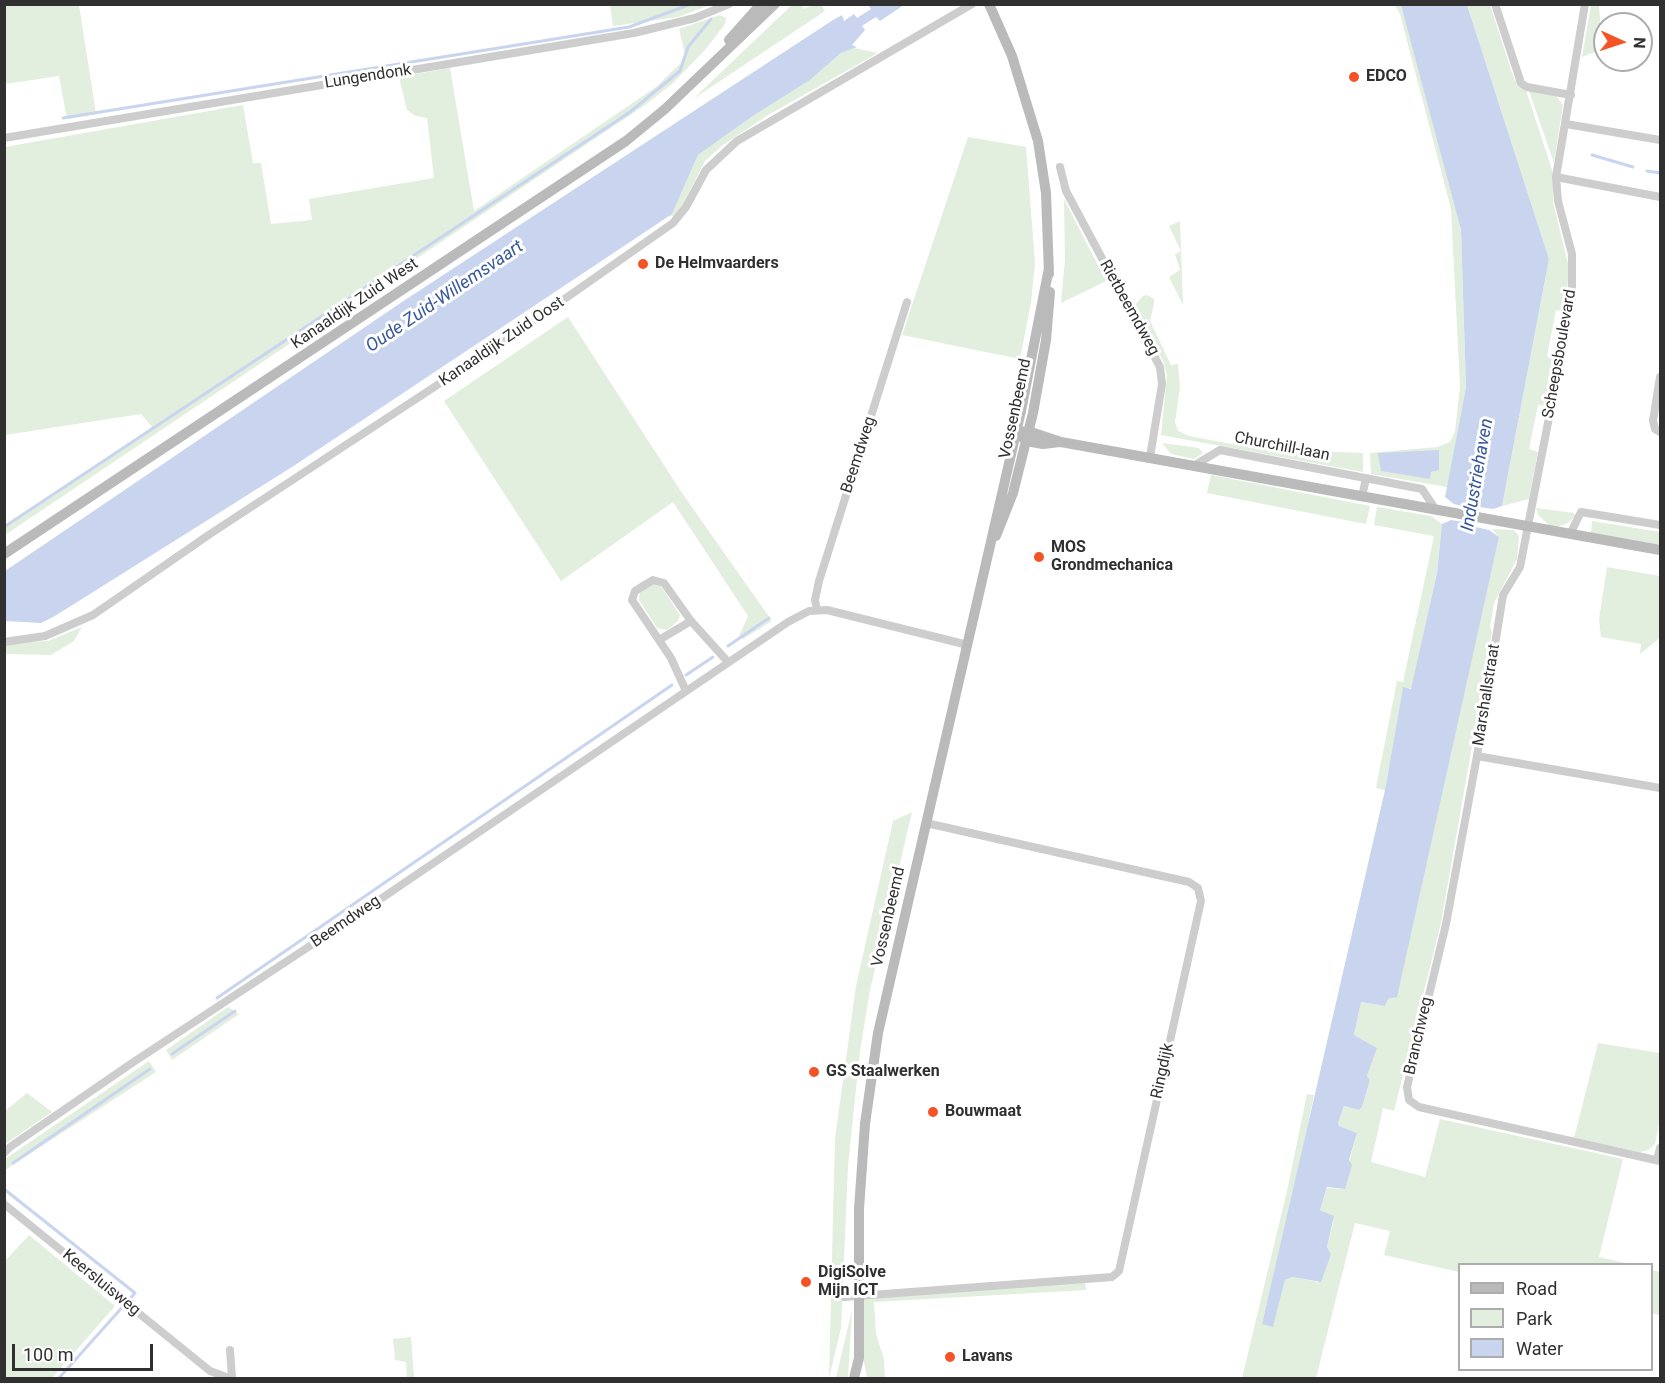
<!DOCTYPE html>
<html>
<head>
<meta charset="utf-8">
<style>
	body { margin:0 }
	#map { position:relative; width:1665px; height:1383px; overflow:hidden; background:#fff; font-family:Roboto,sans-serif }
	canvas { display:block }
	.frame { position:absolute; inset:0; border:6px solid #303030; pointer-events:none }
	.legend { position:absolute; left:1458px; top:1263px; width:195px; height:108px; box-sizing:border-box; background:#fff; border:2px solid #acacac; margin:0; padding:8px 10px; list-style:none; font-size:18px; color:#303030 }
	.legend li { display:flex; align-items:center; gap:12px; height:30px }
	.legend b { width:30px; border:2px solid #acacac }
	.north { position:absolute; left:1593px; top:12px; width:60px; height:60px; box-sizing:border-box; background:#fff; border:2px solid #acacac; border-radius:50%; rotate:93deg; font-size:16px; font-weight:700; line-height:24px; text-align:center; color:#303030 }
	.north::after { content:''; display:block; margin:auto; width:21px; height:27px; background:#f45326; clip-path:polygon(50% 0,100% 100%,50% 72%,0 100%) }
	.scale { position:absolute; left:12px; top:1344px; width:141px; height:27px; box-sizing:border-box; border:3px solid #303030; border-top:0; padding-left:8px; font-size:18px; line-height:21px; white-space:nowrap; color:#303030; -webkit-text-stroke:4px #fff; paint-order:stroke }
</style>
</head>
<body>
<div id="map">
<canvas width="1665" height="1383"></canvas>
<div class="frame"></div>
<ul class="legend">
<li><b style="height:8px;background:#bababa"></b>Road</li>
<li><b style="height:16px;background:#e2eede"></b>Park</li>
<li><b style="height:16px;background:#c9d5ef"></b>Water</li>
</ul>
<div class="north">N</div>
<div class="scale">100 m</div>
</div>
<script>
const context = document.querySelector('canvas').getContext('2d');
context.lineJoin = 'round';
function paint(path, color) { context.fillStyle = color; context.fill(path, 'evenodd'); }
const poly = rows => new Path2D(rows.map(r => 'M' + r).join(''));
function stroke(path, color, width, dash) { context.strokeStyle = color; context.lineWidth = width; context.lineCap = dash ? 'butt' : 'round'; context.setLineDash(dash || []); context.stroke(path); }
function label(font, color, halo, rows, align = 'center') {
  context.font = font + ' Roboto,sans-serif'; context.lineWidth = 6; context.setLineDash([]); context.textBaseline = 'middle'; context.strokeStyle = halo; context.fillStyle = color; for (const [text, x, y, turn = 0] of rows) {
    context.save(); context.translate(x, y); context.rotate((+turn || 0) * Math.PI / 180); context.textAlign = isNaN(turn) ? turn : align; if (halo) context.strokeText(text, 0, 0); context.fillText(text, 0, 0); context.restore();
  }
}
paint(poly([
	[5,4,79,5,96,114,67,119,59,76,5,84],
	[793,4,802,5,804,9,812,5,821,5,825,11,693,99],
	[610,5,610,4,710,5,678,17,613,26],
	[1395,5,1401,5,1405,17,1461,230,1466,387,1447,487,1371,474,1370,453,1437,447,1450,442,1455,431,1460,387,1451,209,1400,14],
	[1467,5,1490,5,1514,79,1526,90,1553,173,1553,202,1569,268,1565,312,1556,310,1547,356,1556,358,1547,406,1538,405,1529,449,1538,452,1529,499,1502,506,1549,259],
	[1591,5,1599,5,1602,49,1582,57],
	[720,15,726,18,725,24,705,50,672,84,645,105,5,535,5,526,152,427,141,414,5,435,5,147,243,105,253,163,261,163,271,224,312,220,309,199,434,178,427,118,416,116,407,110,399,77,450,68,474,211,656,87,686,58,679,29],
	[854,48,878,53,768,115,723,145,705,161,677,216,668,216,527,310,508,282,672,214,698,155,753,116,810,80,841,53],
	[1529,91,1556,96,1563,105,1554,163],
	[968,137,1026,147,1035,263,1031,303,1020,359,902,335],
	[1064,199,1106,281,1061,303,1065,260],
	[1180,221,1183,305,1169,277,1180,270,1175,254,1181,251,1169,226],
	[1147,295,1154,299,1154,304,1150,321,1171,365,1178,364,1180,387,1175,422,1178,431,1189,436,1258,449,1363,453,1363,472,1161,435,1167,376,1164,363,1135,305,1143,296],
	[568,317,682,493,772,621,743,639,739,636,748,616,673,502,561,581,444,401],
	[1162,443,1199,448,1203,453,1194,459,1171,454],
	[1211,475,1370,506,1366,524,1207,493],
	[1377,507,1431,516,1442,524,1437,572,1412,688,1403,688,1385,790,1376,788,1397,681,1403,682,1434,536,1374,525],
	[1536,508,1574,513,1575,516,1568,523,1557,527,1549,525,1538,515],
	[1592,521,1660,532,1660,545,1591,533],
	[1492,529,1514,530,1519,536,1517,559,1494,603,1490,627,1492,632,1441,923,1394,1111,1383,1108,1371,1162,1425,1177,1440,1119,1623,1159,1599,1257,1630,1264,1460,1264,1459,1272,1384,1255,1390,1231,1355,1223,1316,1378,1242,1378,1287,1191,1307,1094,1314,1095,1294,1192,1262,1324,1273,1326,1285,1280,1292,1277,1318,1282,1331,1254,1327,1247,1333,1223,1332,1215,1320,1210,1327,1188,1342,1189,1357,1133,1339,1126,1338,1123,1344,1106,1359,1110,1362,1107,1370,1080,1367,1076,1377,1048,1354,1035,1361,1002,1385,1006,1388,999,1394,998,1499,537],
	[1607,567,1660,576,1660,638,1640,654,1641,644,1601,637,1599,619],
	[652,583,660,585,680,615,678,621,667,630,657,628,639,600,640,591],
	[82,627,74,641,51,655,5,654,4,643,48,641],
	[912,812,870,990,860,1051,848,1166,841,1328,829,1378,835,1139,856,986,893,821],
	[228,1007,239,1014,172,1060,166,1050],
	[1598,1043,1660,1053,1660,1120,1655,1144,1648,1150,1640,1152,1574,1138],
	[149,1061,156,1072,5,1170,5,1159],
	[27,1093,52,1112,5,1144,5,1111],
	[29,1235,115,1306,52,1378,5,1378,5,1261],
	[1652,1270,1660,1272,1659,1315,1652,1313],
	[1085,1282,1086,1290,874,1302,876,1334,884,1359,885,1378,867,1378,863,1357,864,1299],
	[852,1310,848,1378,836,1378],
	[411,1337,414,1378,407,1378,406,1362,395,1360,393,1339]
]), '#e2eede');
paint(poly([
	[868,5,904,5,880,21,876,17,862,26,865,30,852,45,857,47,841,53,810,80,753,116,698,155,672,214,292,467,55,616,41,623,5,621,5,571,405,300,833,20,842,15,844,21,854,14,857,18,871,9],
	[1401,5,1467,5,1549,259,1502,506,1493,509,1479,507,1476,527,1489,530,1499,537,1397,997,1388,999,1385,1006,1361,1002,1354,1035,1377,1048,1367,1076,1370,1080,1362,1107,1359,1110,1344,1106,1338,1123,1339,1126,1357,1133,1349,1160,1352,1165,1345,1189,1327,1187,1320,1210,1334,1216,1327,1247,1331,1254,1321,1282,1292,1277,1285,1280,1273,1327,1262,1324,1385,790,1403,687,1411,689,1437,573,1442,524,1451,520,1464,522,1467,507,1454,504,1445,497,1466,387,1461,230],
	[1439,450,1439,470,1431,472,1430,479,1381,471,1378,453]
]), '#c9d5ef');
stroke(poly([
	[63,118,629,27,691,4],
	[1592,155,1633,167],
	[1647,171,1660,173],
	[4,527,630,112,680,71,688,47,711,19],
	[728,646,769,618],
	[686,675,713,657],
	[217,998,672,685],
	[172,1054,235,1011],
	[13,1163,150,1069],
	[4,1189,135,1293,59,1378]
]), '#c9d5ef', 3);
stroke(poly([
	[1495,4,1521,83,1527,87,1571,95],
	[1585,4,1556,177,1558,201,1572,254,1572,299,1520,567,1503,595,1477,756,1660,788],
	[1566,124,1660,140],
	[4,138,634,33,695,18,729,4],
	[1060,167,1066,191,1160,367,1162,384,1150,457],
	[1556,177,1660,197],
	[1660,377,1653,421,1655,429,1660,432],
	[1195,465,1220,450,1422,489,1436,510],
	[1362,496,1366,479],
	[1570,534,1581,512,1660,525],
	[817,610,815,600,819,581,907,302],
	[659,640,691,621],
	[4,642,45,636,93,615,210,534,506,340,673,223,686,207,706,170,737,141,972,4],
	[686,691,671,658,632,600,635,591,653,580,664,583,691,621,728,662],
	[1477,756,1446,924,1407,1087,1409,1100,1419,1107,1660,1161],
	[4,1153,10,1147,132,1063,360,913,788,622,809,611,827,610,968,645],
	[1657,1160,1660,1148],
	[4,1204,210,1371,229,1378],
	[844,1297,1112,1277,1119,1271,1201,901,1198,888,1189,882,926,823],
	[230,1350,232,1378]
]), '#cdcdcd', 8);
stroke(poly([
	[989,4,1012,56,1038,141,1046,193,1049,274],
	[729,40,761,4],
	[1016,432,1028,431,1061,442,1660,550],
	[1021,436,1026,441,1043,444,1060,442],
	[996,536,1013,493,1033,413,1046,340,1050,292],
	[4,554,626,141,665,109,775,4],
	[854,1378,859,1358,859,1209,865,1124,878,1033,1021,411,1049,268]
]), '#bababa', 10);
for (const [x, y, r, color] of [
	[1354,77,6,"#f45326"],
	[643,264,6,"#f45326"],
	[1039,557,6,"#f45326"],
	[814,1072,6,"#f45326"],
	[933,1112,6,"#f45326"],
	[806,1282,6,"#f45326"],
	[950,1357,6,"#f45326"]
]) { const dot = new Path2D(); dot.arc(x, y, r, 0, 2 * Math.PI); context.fillStyle = color; context.fill(dot); stroke(dot, '#fff', 2); }
label('16px', '#303030', '#fff', [
	["Lungendonk",368,77,-9],
	["Kanaaldijk Zuid West",355,304,-34],
	["Rietbeemdweg",1129,308,61],
	["Kanaaldijk Zuid Oost",502,342,-34],
	["Scheepsboulevard",1560,354,-80],
	["Vossenbeemd",1016,409,-78],
	["Churchill-laan",1282,447,11],
	["Beemdweg",859,455,-72],
	["Marshallstraat",1487,695,-81],
	["Vossenbeemd",889,917,-77],
	["Beemdweg",346,922,-34],
	["Branchweg",1419,1036,-77],
	["Ringdijk",1163,1071,-78],
	["Keersluisweg",101,1283,39]
]);
label('bold 16px', '#303030', '#fff', [
	["EDCO",1366,77],
	["De Helmvaarders",655,264],
	["MOS",1051,548],
	["Grondmechanica",1051,566],
	["GS Staalwerken",826,1072],
	["Bouwmaat",945,1112],
	["DigiSolve",818,1273],
	["Mijn ICT",818,1291],
	["Lavans",962,1357]
], 'left');
label('italic 18px', '#36579a', '#fff', [
	["Oude Zuid-Willemsvaart",445,297,-34],
	["Industriehaven",1478,475,-80]
]);
</script>
</body>
</html>
